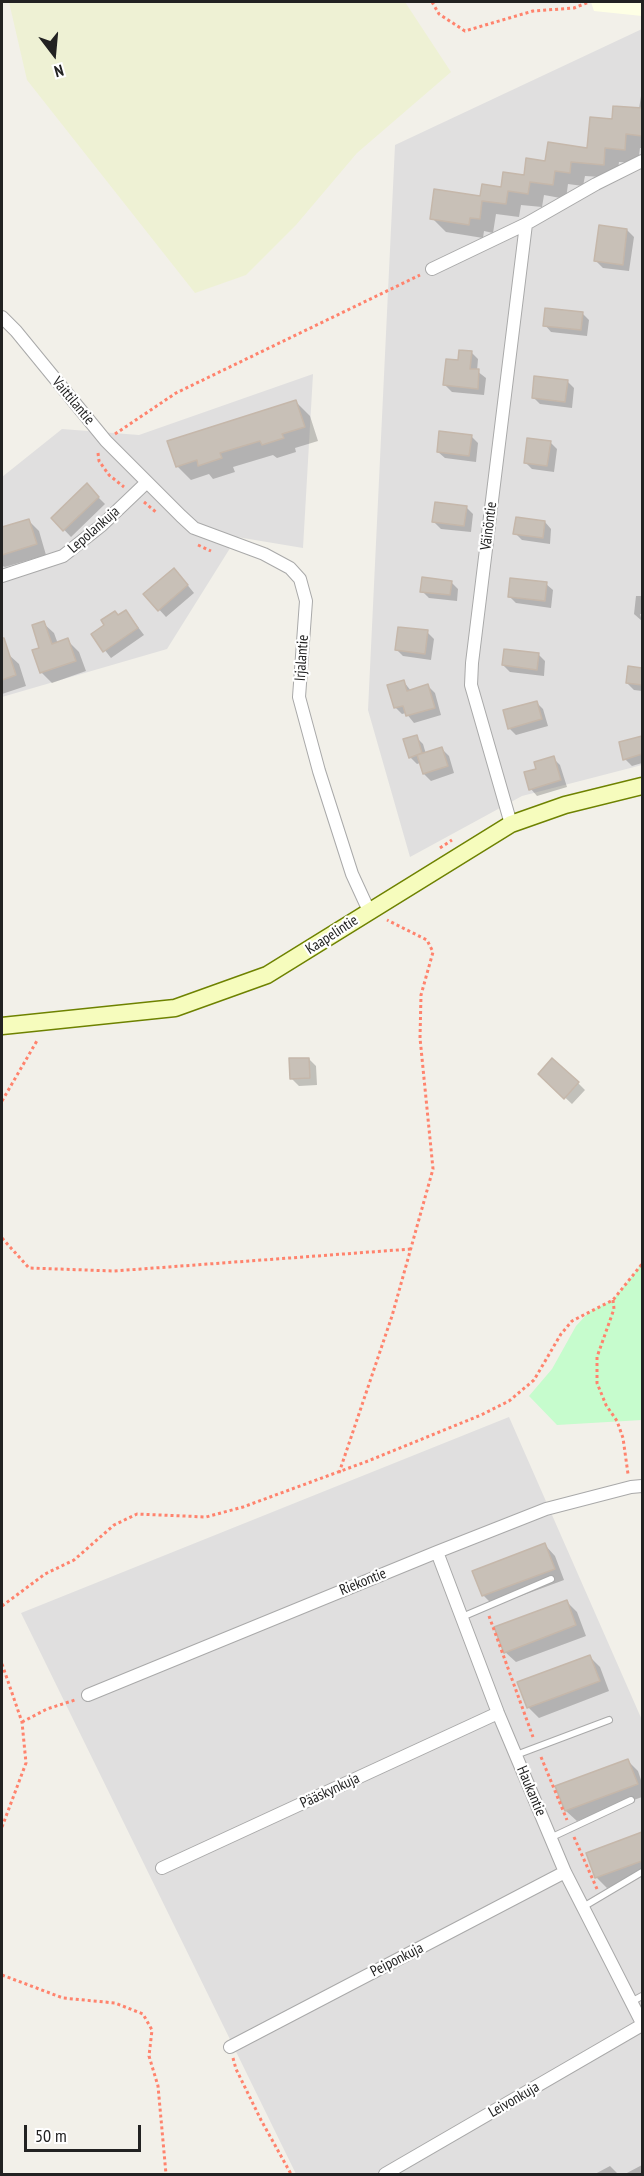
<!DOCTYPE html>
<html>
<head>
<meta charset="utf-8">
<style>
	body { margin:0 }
	#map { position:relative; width:644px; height:2176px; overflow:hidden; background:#f2f0e9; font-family:"PT Sans Narrow",sans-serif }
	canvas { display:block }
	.frame { position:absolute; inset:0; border:3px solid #222; pointer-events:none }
	.north { position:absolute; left:24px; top:24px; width:60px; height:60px; -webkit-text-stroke:4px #fff; paint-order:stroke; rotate:164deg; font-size:16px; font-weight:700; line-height:24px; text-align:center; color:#222 }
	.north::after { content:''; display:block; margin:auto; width:21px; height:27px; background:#222; clip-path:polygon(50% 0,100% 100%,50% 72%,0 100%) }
	.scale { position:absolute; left:24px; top:2125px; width:117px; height:27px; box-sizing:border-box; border:3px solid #222; border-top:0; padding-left:8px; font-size:18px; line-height:21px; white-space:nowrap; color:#222; -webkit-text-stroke:4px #fff; paint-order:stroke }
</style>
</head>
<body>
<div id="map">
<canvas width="644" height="2176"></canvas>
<div class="frame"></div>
<div class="north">N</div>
<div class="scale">50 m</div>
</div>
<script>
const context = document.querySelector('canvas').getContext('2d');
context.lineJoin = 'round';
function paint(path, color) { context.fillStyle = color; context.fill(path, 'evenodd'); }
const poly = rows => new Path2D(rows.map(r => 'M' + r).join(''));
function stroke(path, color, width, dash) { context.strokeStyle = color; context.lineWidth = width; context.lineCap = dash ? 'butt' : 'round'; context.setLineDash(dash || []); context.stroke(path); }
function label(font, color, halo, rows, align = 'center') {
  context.font = font + ' "PT Sans Narrow",sans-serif'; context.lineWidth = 4.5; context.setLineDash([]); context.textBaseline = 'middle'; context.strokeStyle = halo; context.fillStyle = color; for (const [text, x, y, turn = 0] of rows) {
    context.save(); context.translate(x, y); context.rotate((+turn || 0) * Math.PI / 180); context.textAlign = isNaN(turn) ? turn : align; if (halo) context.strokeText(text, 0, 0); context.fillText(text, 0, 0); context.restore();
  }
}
paint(poly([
	[642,29,642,765,522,796,410,857,368,710,395,145],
	[313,374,303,548,237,537,167,649,2,697,2,477,62,429,139,435],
	[509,1417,642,1720,642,2174,296,2174,21,1613]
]), '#e0dfdf');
paint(poly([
	[591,2,642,2,642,16,594,11]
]), '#feffe5');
paint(poly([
	[9,2,405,2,451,72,357,153,296,225,246,275,195,293,27,80]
]), '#eef1d4');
paint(poly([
	[642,1264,642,1420,557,1425,529,1396,552,1369,576,1326,589,1312,613,1300]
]), '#c6fccd');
paint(poly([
	[641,96,642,96,642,148,640,148,638,163,619,162,617,178,585,176,583,186,568,184,566,199,544,195,542,207,521,205,519,217,496,214,493,233,484,231,483,238,446,232,432,218,502,189,546,163,588,149,614,120,639,109],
	[627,230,634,237,629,271,603,268,596,261],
	[582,313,589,320,587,336,551,332,545,325],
	[471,352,478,359,477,371,486,378,484,395,452,392,445,385,459,362],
	[567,381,574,388,572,408,540,404,533,397],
	[296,402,310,416,318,441,295,448,296,452,277,458,273,455,233,467,235,472,213,479,209,474,191,480,177,466],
	[471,436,478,443,476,462,445,458,438,452],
	[550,442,557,449,554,472,532,469,525,462],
	[87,486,105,504,71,537,53,518],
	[466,507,473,514,471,532,441,529,434,522],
	[28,520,39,531,46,555,5,567,2,566,2,529],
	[545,522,551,529,550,544,522,540,515,533],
	[181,577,194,593,166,617,145,594],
	[451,582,458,589,457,601,429,598,422,591],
	[546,584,553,590,551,608,516,603,509,596],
	[636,596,642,596,642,614,640,614,642,621,634,614],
	[126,611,144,635,111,658,93,635],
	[43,623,54,633,58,644,68,641,79,652,86,671,52,683,41,672],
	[427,632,434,639,431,660,403,656,397,650],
	[8,654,19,664,26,686,2,694,2,656],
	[538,654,545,661,544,676,510,672,503,665],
	[629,668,642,669,642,691,634,690,627,683],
	[404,682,411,691,428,686,435,693,441,715,414,723,406,713,402,714,395,707],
	[536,702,543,709,548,726,516,735,509,728],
	[416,737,423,744,426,754,442,749,449,756,454,773,431,781,424,774,420,763,417,764,410,757],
	[642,737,642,763,632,766,625,759,620,743],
	[553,758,560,765,567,787,537,796,531,789,538,770],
	[309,1059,316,1066,317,1085,299,1086,292,1079],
	[540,1074,578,1083,585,1090,572,1104],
	[545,1545,555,1556,564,1580,494,1606,483,1595],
	[566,1601,577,1612,586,1636,516,1662,505,1652],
	[590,1657,600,1667,609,1691,539,1718,528,1707],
	[628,1761,638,1771,642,1783,642,1797,577,1821,566,1811,557,1787],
	[642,1833,642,1875,607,1888,597,1878,588,1854],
	[642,2165,642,2174,625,2174],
	[610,2166,618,2174,595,2174]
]), '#0003');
const building = poly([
	[613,106,642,108,642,136,626,134,625,150,605,148,604,165,571,162,570,173,555,171,553,185,530,182,528,194,508,191,506,204,482,201,480,219,470,218,469,225,430,219,434,189,480,196,482,184,501,187,503,172,524,175,526,158,545,161,548,142,587,148,590,117,612,119,613,106],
	[599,225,627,229,623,265,594,261,599,225],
	[545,308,583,312,581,330,543,326,545,308],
	[459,350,472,351,470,369,479,369,478,389,443,385,446,359,458,360,459,350],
	[534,376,568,380,565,402,532,398,534,376],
	[296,400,305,427,282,434,284,438,262,445,260,441,220,453,222,458,198,466,197,460,176,467,167,441,296,400],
	[439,431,472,435,469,456,437,452,439,431],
	[527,438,551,441,547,466,524,463,527,438],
	[87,483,99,497,63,531,51,518,87,483],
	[435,502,467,506,464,526,432,522,435,502],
	[516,517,545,521,543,538,513,534,516,517],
	[29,519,37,544,2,555,2,527,29,519],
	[174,568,188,585,158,611,143,594,174,568],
	[422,577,452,581,450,595,420,592,422,577],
	[510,578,547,582,545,601,508,597,510,578],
	[126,610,138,628,103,652,91,634,104,625,101,620,115,611,118,615,126,610],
	[44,621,52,644,68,638,76,661,40,673,32,650,39,648,32,625,44,621],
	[398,627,428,630,425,654,395,650,398,627],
	[2,638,4,638,16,675,2,680,2,638],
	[504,649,539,653,537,670,502,665,504,649],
	[628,666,642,668,642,685,626,683,628,666],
	[404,680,407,691,428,684,435,708,406,716,403,706,394,708,387,685,404,680],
	[537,701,542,719,508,729,503,710,537,701],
	[417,735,422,753,409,758,403,739,417,735],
	[642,736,642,754,623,760,619,742,642,736],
	[442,747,448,766,423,774,417,755,442,747],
	[554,756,561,780,529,790,524,772,536,769,534,762,554,756],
	[289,1058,309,1058,310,1078,290,1079,289,1058],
	[552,1058,579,1082,564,1099,538,1074,552,1058],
	[545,1543,555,1569,482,1596,472,1571,545,1543],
	[567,1600,576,1625,504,1653,494,1627,567,1600],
	[590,1655,600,1681,527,1708,517,1682,590,1655],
	[628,1759,638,1784,565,1811,555,1786,628,1759],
	[642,1832,642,1861,595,1878,586,1853,642,1832]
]);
paint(building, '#c8c0b7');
stroke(building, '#c5b7aa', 1.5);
const lane = poly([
	[462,1617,551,1579],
	[516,1755,609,1720],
	[550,1838,631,1800],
	[583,1907,642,1872],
	[631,2002,642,1996]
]);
const street = poly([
	[432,269,526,224,596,184,642,161],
	[2,317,16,331,106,441,181,516,194,528,264,554,290,568,300,579,306,601,299,697,319,771,352,874,369,911],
	[2,576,63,556,102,525,146,483],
	[511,824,471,685,472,663,526,224],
	[437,1552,498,1713,565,1872,642,2023],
	[88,1695,437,1552,546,1509,631,1487,642,1486],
	[162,1868,498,1713],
	[230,2047,565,1872],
	[385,2174,642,2025]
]);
const secondary = poly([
	[2,1026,175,1008,267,975,511,824,565,805,642,786]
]);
stroke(lane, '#a9a9a9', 8);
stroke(street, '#a9a9a9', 14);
stroke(secondary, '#6e8200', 19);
stroke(poly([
	[432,2,439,14,465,31,533,11,574,8,589,2],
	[115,434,176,393,420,275],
	[98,453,99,461,109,475,124,487],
	[144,502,157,513],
	[198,545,211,551],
	[440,848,452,840],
	[2,1101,38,1039],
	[2,1238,29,1268,114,1271,411,1249],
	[613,1300,614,1309,597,1357,597,1383,606,1405,617,1421,623,1438,628,1474],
	[339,1473,392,1316,433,1169,420,1038,421,995,433,952,427,940,387,920],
	[2,1606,45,1574,74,1560,114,1525,137,1514,206,1517,243,1507,368,1461,481,1415,509,1401,534,1380,561,1334,572,1321,613,1300,642,1264],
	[489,1616,533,1737],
	[2,1664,22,1722,26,1763,2,1827],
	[22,1722,47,1709,75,1700],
	[541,1757,567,1820],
	[574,1837,597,1889],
	[2,1975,63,1998,115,2003,143,2014,152,2030,149,2056,158,2086,166,2174],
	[233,2058,236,2069,261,2120,291,2174]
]), '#ff836d', 3, [3, 3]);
stroke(lane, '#fff', 6);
stroke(street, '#fff', 12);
stroke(secondary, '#f6fcbd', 16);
label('15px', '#222', '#fff', [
	["Vaittilantie",73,401,50],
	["Väinöntie",489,526,-83],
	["Lepolankuja",94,530,-41],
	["Irjalantie",302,658,-86],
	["Kaapelintie",332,935,-33],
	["Riekontie",363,1582,-22],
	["Pääskynkuja",330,1791,-25],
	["Haukantie",531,1791,67],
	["Peiponkuja",397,1960,-27],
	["Leivonkuja",514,2100,-30]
]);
</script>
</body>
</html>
